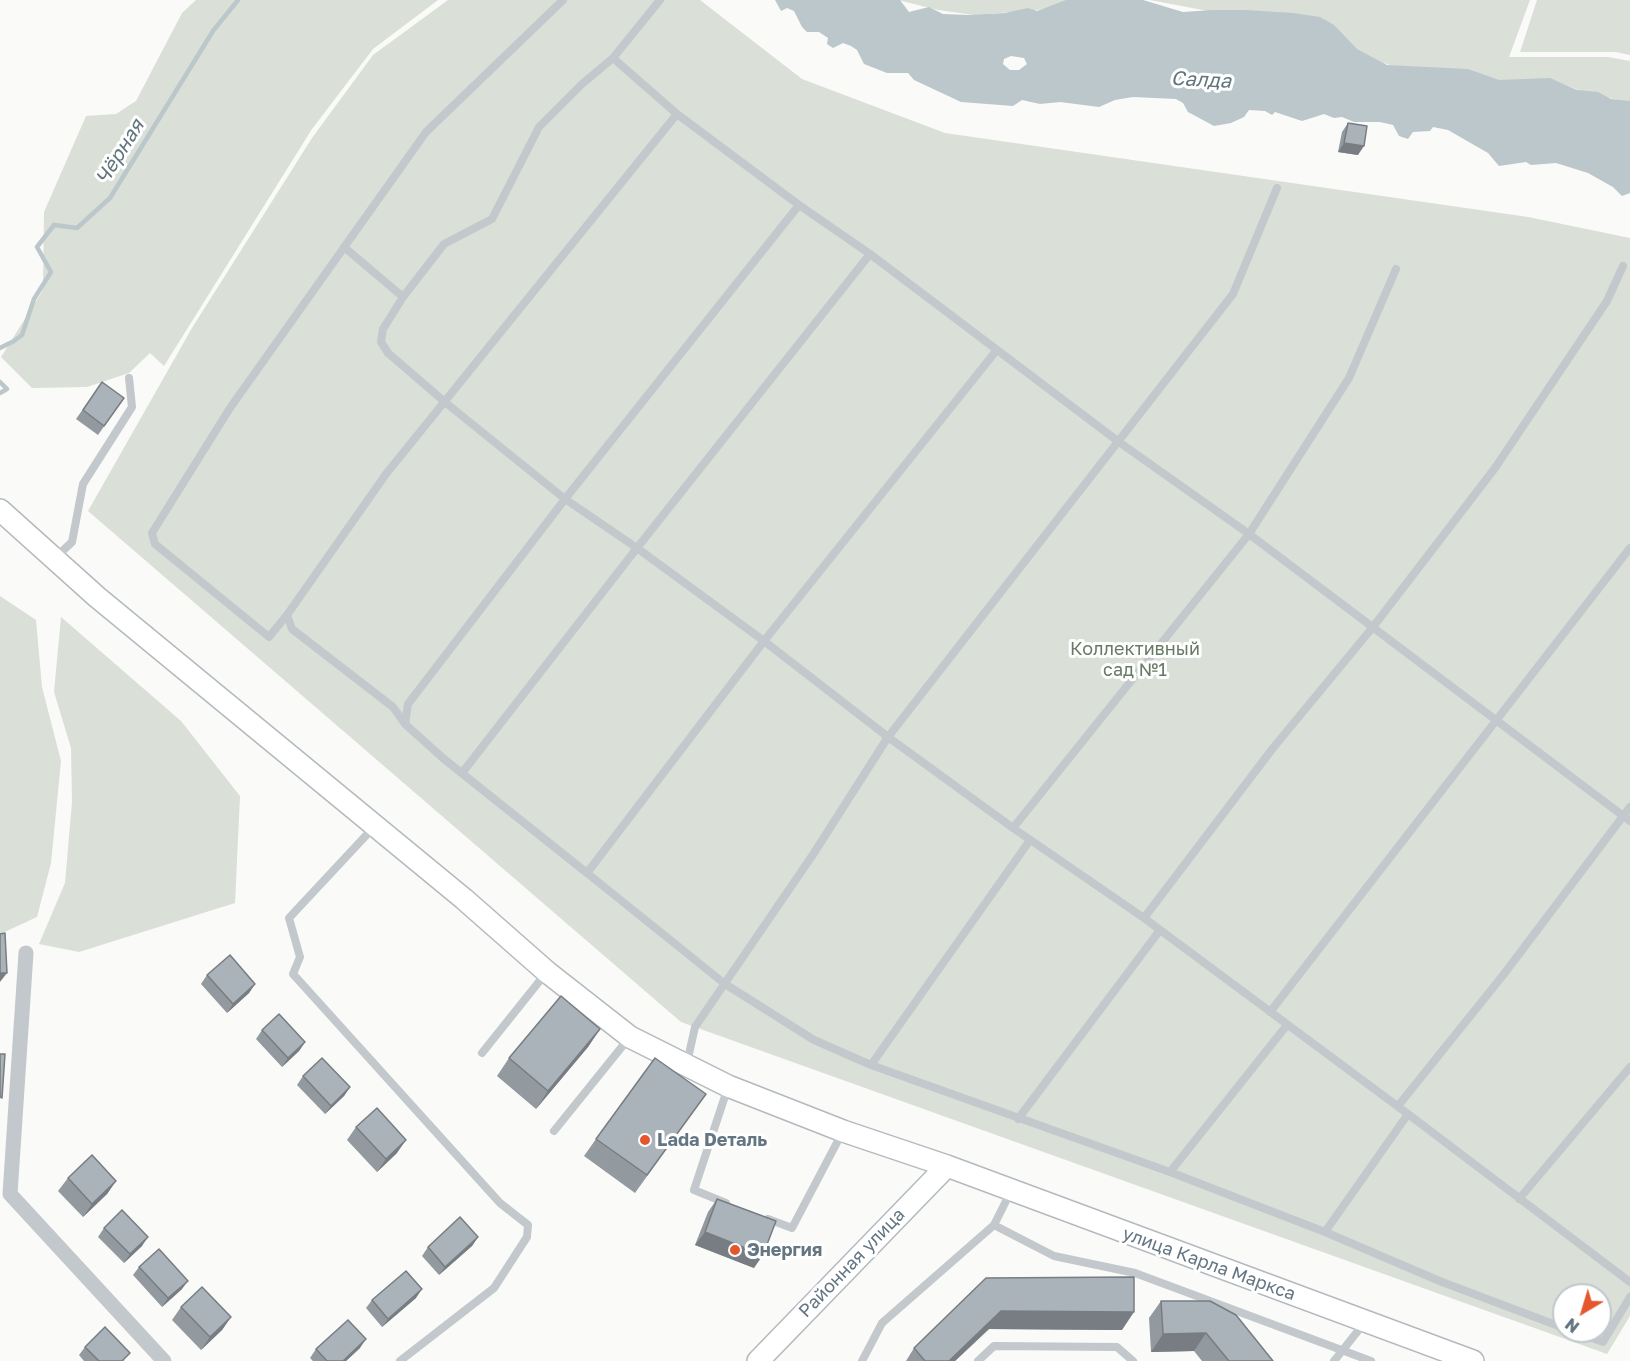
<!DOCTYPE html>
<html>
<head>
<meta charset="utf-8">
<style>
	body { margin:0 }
	#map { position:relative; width:1630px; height:1361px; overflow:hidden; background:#fafaf8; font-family:"Golos Text",sans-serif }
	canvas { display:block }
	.north { position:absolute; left:1552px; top:1283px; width:60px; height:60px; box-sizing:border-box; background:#fff; border:2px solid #c1c8cd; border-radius:50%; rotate:218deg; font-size:16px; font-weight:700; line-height:24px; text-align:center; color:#657683 }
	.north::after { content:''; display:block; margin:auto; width:21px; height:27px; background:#e4572e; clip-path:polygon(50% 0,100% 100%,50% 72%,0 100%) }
</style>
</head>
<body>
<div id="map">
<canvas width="1630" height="1361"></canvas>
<div class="north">N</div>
</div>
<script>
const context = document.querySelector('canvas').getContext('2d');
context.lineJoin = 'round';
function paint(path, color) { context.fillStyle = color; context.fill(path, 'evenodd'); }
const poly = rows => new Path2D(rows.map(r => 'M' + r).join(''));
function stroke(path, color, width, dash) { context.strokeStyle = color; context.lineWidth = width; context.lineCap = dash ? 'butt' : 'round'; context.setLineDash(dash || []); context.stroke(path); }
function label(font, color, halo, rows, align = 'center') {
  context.font = font + ' "Golos Text",sans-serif'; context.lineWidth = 6; context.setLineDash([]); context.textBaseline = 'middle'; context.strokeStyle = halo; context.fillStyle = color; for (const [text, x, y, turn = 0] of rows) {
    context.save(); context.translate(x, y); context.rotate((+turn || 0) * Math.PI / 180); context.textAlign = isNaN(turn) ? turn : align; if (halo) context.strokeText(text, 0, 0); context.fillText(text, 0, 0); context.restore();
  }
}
paint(poly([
	[196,0,438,0,373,49,312,129,164,366,150,353,129,373,87,387,32,388,1,357,43,290,44,212,86,116,116,114,136,101,182,13],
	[448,0,700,0,802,79,945,133,1528,217,1630,238,1630,1316,1607,1354,681,1022,88,511,192,328,312,138,373,55],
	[1564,1295,1600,1295,1600,1331,1564,1331],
	[898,0,1076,0,1038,10,974,15,938,10],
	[1150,0,1530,0,1509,57,1608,57,1630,61,1630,103,1581,91,1553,80,1498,81,1397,67,1208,11],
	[1537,0,1630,0,1630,55,1616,52,1520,52],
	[0,596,36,620,42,687,61,761,51,863,37,917,0,934],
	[61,617,181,721,240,796,235,903,79,952,39,944,65,883,72,802,71,748,54,692]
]), '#dadfd7');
paint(poly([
	[775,0,900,0,909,12,929,7,943,14,968,15,1005,13,1028,8,1037,11,1066,0,1143,0,1183,12,1212,10,1245,10,1293,13,1320,17,1334,25,1357,49,1387,65,1468,69,1499,80,1550,78,1577,90,1598,92,1611,99,1630,101,1630,193,1622,196,1613,187,1588,173,1556,163,1531,165,1526,162,1499,166,1488,153,1448,130,1433,127,1430,131,1413,132,1408,139,1399,136,1393,125,1380,122,1354,122,1342,117,1334,118,1324,114,1302,121,1275,112,1272,115,1265,111,1249,110,1244,117,1231,123,1214,126,1188,112,1183,103,1176,99,1133,97,1115,100,1099,107,1060,102,1040,104,1022,100,1013,106,961,102,914,80,908,73,887,73,864,64,857,50,851,46,843,43,833,48,827,44,828,38,819,32,807,32,802,27,794,11,787,8,781,11],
	[1011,56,1024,58,1027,64,1019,70,1010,70,1003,64,1004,59]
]), '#bbc7cb');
stroke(poly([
	[0,348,14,341,22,335,34,299,51,272,37,247,54,225,77,228,110,198,213,31,238,0],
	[0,382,7,389,0,393]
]), '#bbc7cb', 4.5);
const secondary = poly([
	[0,510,97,597,464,899,547,972,630,1037,728,1086,843,1131,947,1166,1473,1361],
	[758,1361,947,1166]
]);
stroke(secondary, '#b3babf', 24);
stroke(poly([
	[660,0,613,58,582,84,539,127,492,219,444,244,403,297,383,329,381,342,388,353,446,403,565,499,637,548,764,641,888,737,1013,828,1144,918,1408,1114,1630,1282],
	[613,58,677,114,799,205,870,254,1119,442,1249,534,1630,821],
	[344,247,403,297],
	[996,351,764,641,587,873,725,984,814,1040,871,1065,1170,1172,1325,1232,1442,1282,1564,1328],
	[55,558,72,542,83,484,132,407,129,378],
	[287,615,269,637,155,544,152,533,230,408,426,132,563,0],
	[405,724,393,707,292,629,287,615,386,474,677,114],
	[462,773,637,548,870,254],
	[373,828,289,918,300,957,293,974,500,1203,528,1225,527,1237,494,1288,400,1361],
	[1013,828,1249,534,1349,378,1396,269],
	[587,873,444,759,405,724,408,704,565,499,799,205],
	[1144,918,1273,748,1373,627,1495,468,1607,301,1623,266],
	[1270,1012,1630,548],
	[482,1053,546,973],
	[687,1063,695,1027,814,853,888,737,1233,294,1277,188],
	[871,1065,1030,840],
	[1398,1106,1504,974,1630,807],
	[1018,1119,1160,930],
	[554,1131,629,1038],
	[1170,1172,1287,1025],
	[1519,1199,1630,1067],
	[726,1203,694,1190,728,1087],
	[768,1219,792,1228,842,1133],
	[994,1225,1054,1256,1135,1273,1371,1361],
	[1325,1232,1408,1114],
	[1573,1331,1603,1342,1630,1297],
	[862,1361,882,1323,994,1225,1011,1191],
	[978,1361,994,1346,1117,1347,1133,1361],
	[1334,1361,1365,1322]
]), '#c3c8cc', 8);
stroke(poly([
	[26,953,10,1194,164,1361]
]), '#c3c8cc', 15);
stroke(secondary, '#fff', 21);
paint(poly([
	[1348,123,1358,155,1338,152,1342,132],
	[102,382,124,398,98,435,76,419],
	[207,975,255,984,249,993,227,1013,201,984],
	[600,1029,588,1047,536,1109,497,1076,509,1058],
	[262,1030,305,1042,299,1051,282,1067,256,1039],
	[303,1076,350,1087,344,1096,325,1114,297,1085],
	[706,1094,635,1193,584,1156,596,1139],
	[356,1127,397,1153,377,1172,347,1140],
	[68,1178,116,1181,107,1194,83,1217,58,1191],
	[717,1199,754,1268,695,1245,708,1212],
	[104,1228,142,1246,124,1263,98,1237],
	[478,1237,472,1246,439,1275,422,1256,428,1247],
	[139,1267,182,1289,162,1307,133,1275],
	[986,1278,1122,1330,989,1329,955,1361,906,1361,914,1348],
	[416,1298,382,1327,366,1308,372,1300],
	[1161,1301,1273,1361,1202,1361,1194,1351,1151,1352,1149,1318],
	[181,1307,231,1317,222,1330,201,1350,172,1320],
	[85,1347,125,1361,84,1361,79,1355],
	[360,1348,346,1361,313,1361,310,1358,316,1349]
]), '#929a9f');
paint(poly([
	[1344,143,1364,146,1358,155,1338,152],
	[0,973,7,973,0,982],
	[255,984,249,993,227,1013,233,1004],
	[600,1029,588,1047,536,1109,548,1091],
	[305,1042,299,1051,282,1067,288,1058],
	[350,1087,344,1096,325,1114,331,1106],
	[406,1140,397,1153,377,1172,386,1159],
	[116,1181,107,1194,83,1217,92,1204],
	[705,1232,763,1255,754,1268,695,1245],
	[148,1237,142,1246,124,1263,130,1254],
	[478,1237,472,1246,439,1275,445,1267],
	[188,1281,182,1289,162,1307,168,1298],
	[422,1289,416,1298,382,1327,388,1319],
	[1001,1311,1134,1312,1122,1330,989,1329,955,1361,949,1361],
	[231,1317,222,1330,201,1350,210,1337],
	[1206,1333,1194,1351,1151,1352,1163,1334],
	[366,1339,360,1348,346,1361,343,1361]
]), '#777d82');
const building = poly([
	[1348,123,1367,126,1364,146,1344,143,1348,123],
	[102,382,124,398,104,426,83,410,102,382],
	[5,933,7,973,0,973,0,934,5,933],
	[230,955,255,984,233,1004,207,975,230,955],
	[561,996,600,1029,548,1091,509,1058,561,996],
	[279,1014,305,1042,288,1058,262,1030,279,1014],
	[0,1054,5,1054,2,1098,0,1097,0,1054],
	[322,1058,350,1087,331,1106,303,1076,322,1058],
	[655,1058,706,1094,647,1175,596,1139,655,1058],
	[377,1108,406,1140,386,1159,356,1127,377,1108],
	[92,1155,116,1181,92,1204,68,1178,92,1155],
	[717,1199,776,1221,763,1255,705,1232,717,1199],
	[122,1210,148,1237,130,1254,104,1228,122,1210],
	[460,1217,478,1237,445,1267,428,1247,460,1217],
	[159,1249,188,1281,168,1298,139,1267,159,1249],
	[406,1271,422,1289,388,1319,372,1300,406,1271],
	[1134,1277,1134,1312,1001,1311,949,1361,925,1361,914,1348,986,1278,1134,1277],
	[202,1287,231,1317,210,1337,181,1307,202,1287],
	[1161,1301,1210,1301,1236,1315,1273,1361,1229,1361,1206,1333,1163,1334,1161,1301],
	[348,1320,366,1339,343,1361,327,1361,316,1349,348,1320],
	[105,1327,130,1353,122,1361,99,1361,85,1347,105,1327]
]);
paint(building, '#aab3b9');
stroke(building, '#777d82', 1.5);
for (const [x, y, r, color] of [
	[645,1140,6,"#e4572e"],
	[735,1250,6,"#e4572e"]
]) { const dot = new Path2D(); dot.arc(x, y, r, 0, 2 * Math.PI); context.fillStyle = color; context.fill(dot); stroke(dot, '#fff', 2); }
label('18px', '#687a64', '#fff', [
	["Коллективный",1135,649],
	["сад №1",1135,670]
]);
label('bold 18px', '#657683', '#fff', [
	["Lada Dеталь",657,1140],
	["Энергия",747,1250]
], 'left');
label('18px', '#657683', '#fff', [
	["Районная улица",852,1263,-46],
	["улица Карла Маркса",1209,1264,20]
]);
label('italic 20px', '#60757c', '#fff', [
	["Салда",1201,80,3],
	["Чёрная",120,152,-58]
]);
</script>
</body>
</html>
